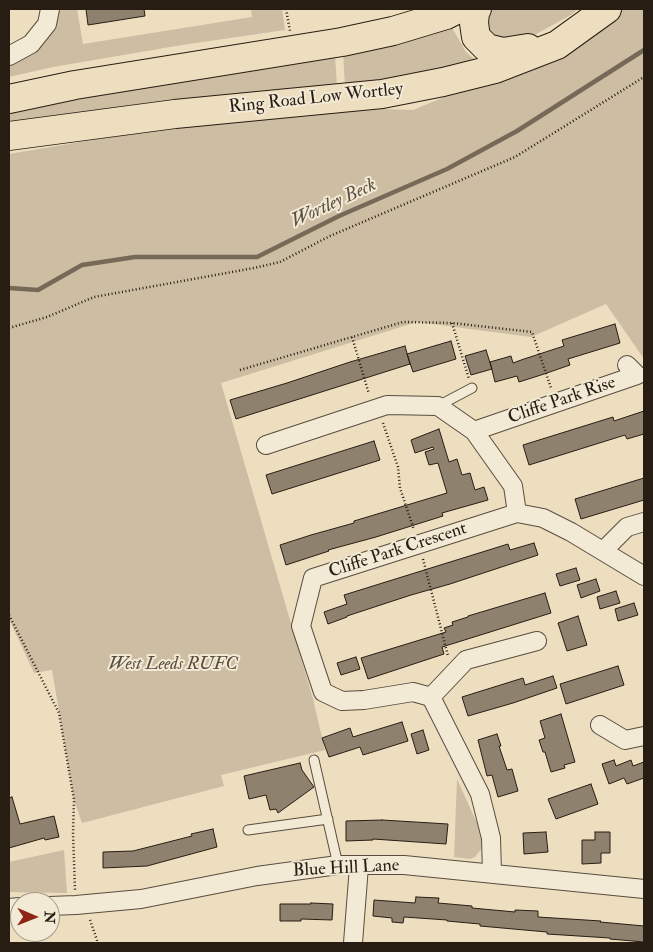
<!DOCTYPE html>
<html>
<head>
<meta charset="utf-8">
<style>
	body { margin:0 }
	#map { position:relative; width:653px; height:952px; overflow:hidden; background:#eddec0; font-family:"IM FELL Double Pica",serif }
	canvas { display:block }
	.frame { position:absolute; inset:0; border:10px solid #281d13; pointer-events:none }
	.north { position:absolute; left:10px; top:892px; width:50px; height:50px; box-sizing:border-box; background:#f3ead6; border:1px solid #a29888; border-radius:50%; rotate:91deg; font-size:14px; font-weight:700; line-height:20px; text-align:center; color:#281d13 }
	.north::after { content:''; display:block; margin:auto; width:18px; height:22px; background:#8f2418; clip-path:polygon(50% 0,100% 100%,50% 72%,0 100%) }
</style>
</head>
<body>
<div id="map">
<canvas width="653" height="952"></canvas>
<div class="frame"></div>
<div class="north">N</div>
</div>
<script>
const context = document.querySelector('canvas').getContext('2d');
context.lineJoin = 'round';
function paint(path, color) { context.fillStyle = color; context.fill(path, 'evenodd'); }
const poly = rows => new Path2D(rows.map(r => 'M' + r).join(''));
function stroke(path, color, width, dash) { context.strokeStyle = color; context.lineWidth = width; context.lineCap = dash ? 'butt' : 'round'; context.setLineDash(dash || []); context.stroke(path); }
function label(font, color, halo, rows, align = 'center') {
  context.font = font + ' "IM FELL Double Pica",serif'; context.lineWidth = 4; context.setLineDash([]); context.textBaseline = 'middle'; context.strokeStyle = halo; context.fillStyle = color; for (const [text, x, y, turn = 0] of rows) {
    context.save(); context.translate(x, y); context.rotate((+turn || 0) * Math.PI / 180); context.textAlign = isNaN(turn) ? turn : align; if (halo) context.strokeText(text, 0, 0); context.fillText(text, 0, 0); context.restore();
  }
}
paint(poly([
	[58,9,77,9,83,44,252,17,251,9,282,9,285,30,182,45,53,67,9,77,9,63,21,60,36,49],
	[491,9,578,9,571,15,527,39,491,40,484,19],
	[607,9,644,9,644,359,606,304,531,337,417,322,221,383,313,699,325,750,221,775,224,786,82,823,74,800,52,670,34,673,9,619,9,154,128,134,246,119,349,108,413,110,483,81],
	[451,26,466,52,474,59,474,64,345,86,343,53],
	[335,54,337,88,9,127,9,106],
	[457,779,480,830,482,848,475,857,470,859,454,857],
	[64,850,67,893,9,892,9,862]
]), '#ccbda3');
stroke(poly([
	[9,288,38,290,82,265,135,257,257,257,339,216,447,169,517,131,644,50]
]), '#766957', 4.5);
const building = poly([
	[86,9,144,9,145,16,88,25,86,9],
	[615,324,620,343,568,359,570,365,541,375,519,382,517,376,495,382,490,362,511,356,513,363,524,359,564,346,562,340,615,324],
	[451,341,456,359,413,372,407,354,451,341],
	[405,346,410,364,236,419,230,400,287,383,350,362,405,346],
	[486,350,492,369,471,375,465,356,486,350],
	[644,411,644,434,627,439,625,435,529,465,523,445,613,417,614,421,644,411],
	[439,429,449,462,457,459,462,475,470,473,475,490,484,487,488,500,442,513,443,516,376,537,328,550,329,551,286,565,280,545,311,535,354,523,354,521,447,493,438,463,429,465,425,452,434,449,433,447,415,453,411,440,439,429],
	[374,441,380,460,272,494,266,475,374,441],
	[644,478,644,500,581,519,575,499,644,478],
	[534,543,538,555,450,584,411,595,347,616,347,617,328,624,324,612,347,604,344,595,508,544,510,550,534,543],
	[576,568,580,580,560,586,556,574,576,568],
	[596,579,600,591,581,598,577,585,596,579],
	[616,591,620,603,600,609,597,597,616,591],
	[545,593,551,613,442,647,444,654,368,679,361,658,446,632,444,628,453,625,452,622,468,617,468,616,545,593],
	[634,603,638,615,618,621,615,609,634,603],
	[578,616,587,645,567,651,558,623,578,616],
	[356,657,360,669,341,675,337,663,356,657],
	[618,666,624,685,566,704,560,684,618,666],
	[553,676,557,688,513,703,468,716,462,697,523,678,525,685,553,676],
	[561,714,575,762,564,765,565,768,551,772,545,752,543,752,539,740,545,738,540,721,561,714],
	[402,722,408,741,363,755,360,747,329,757,322,738,350,728,353,737,402,722],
	[423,730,429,750,417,754,411,734,423,730],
	[497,734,501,746,499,746,507,770,512,769,518,791,498,797,492,775,487,776,478,740,497,734],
	[614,760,616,766,631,760,633,766,644,762,644,778,627,784,624,778,609,784,602,764,614,760],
	[300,763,302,770,314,787,278,813,276,809,270,810,266,795,249,799,244,776,300,763],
	[591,784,598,804,556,819,548,799,591,784],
	[12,797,20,824,54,816,59,837,45,840,44,838,9,848,9,798,12,797],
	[382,820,448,824,446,844,373,839,373,840,346,841,346,821,382,820],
	[213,829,217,847,147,866,103,868,103,852,133,851,192,836,191,834,213,829],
	[546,832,548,852,524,854,523,833,546,832],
	[595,832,610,832,610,853,601,853,601,863,582,864,582,840,595,840,595,832],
	[416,897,439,898,438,903,472,906,472,908,515,912,515,910,538,911,538,917,601,921,600,922,644,926,644,942,610,939,610,938,547,934,547,932,480,926,480,924,447,921,447,920,404,917,403,923,392,922,392,918,373,916,374,900,415,903,416,897],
	[311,903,333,904,332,920,301,919,301,921,280,921,280,904,311,904,311,903]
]);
paint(building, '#8e816d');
stroke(building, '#281d13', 1);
const lane = poly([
	[438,406,472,388],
	[314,760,338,865],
	[248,830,328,819]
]);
const street = poly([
	[9,56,31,44,47,24,50,9],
	[474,431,637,375,627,365],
	[266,445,387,405,438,406,474,431,513,486,517,513],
	[603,551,627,527,644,522],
	[431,697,466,660,537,641],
	[600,725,625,740,644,736],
	[492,873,491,838,480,794,431,697,413,692,364,700,342,701,323,692,301,626,313,578,517,513,543,518,571,532,644,576],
	[50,906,76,905,141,899,257,876,338,865,404,865,644,889],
	[9,908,20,907],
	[353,943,359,866]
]);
const highway = poly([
	[477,9,475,12,474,23,476,37,487,48,503,52,528,48],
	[9,99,75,85,342,42,393,31,446,15,458,9],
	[9,136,175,114,382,94,443,82,495,69,557,45,607,9]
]);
stroke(lane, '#594d3e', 11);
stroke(street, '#594d3e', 20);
stroke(highway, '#281d13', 30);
stroke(poly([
	[286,9,290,31],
	[452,323,469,379],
	[9,328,47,317,94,297,254,268,280,262,330,236,515,157,644,77],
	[352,337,369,394],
	[240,370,403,322,452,323,532,332,551,388],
	[383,423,398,467,400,488,414,530],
	[423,559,448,656],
	[9,615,59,713,74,800,73,833,75,890],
	[90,920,98,943]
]), '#281d13', 2.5, [1, 2.5]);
stroke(lane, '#f3ead6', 9);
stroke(street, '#f3ead6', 18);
stroke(highway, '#eddec0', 28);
label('18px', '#281d13', '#f3ead6', [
	["Ring Road Low Wortley",316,99,-6],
	["Cliffe Park Rise",562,401,-19],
	["Cliffe Park Crescent",398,551,-18],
	["Blue Hill Lane",346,869,-3]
]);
label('italic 18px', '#594d3e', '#f3ead6', [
	["West Leeds RUFC",173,665]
]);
label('italic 19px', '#5c5041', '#f3ead6', [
	["Wortley Beck",334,204,-25]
]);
</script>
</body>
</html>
